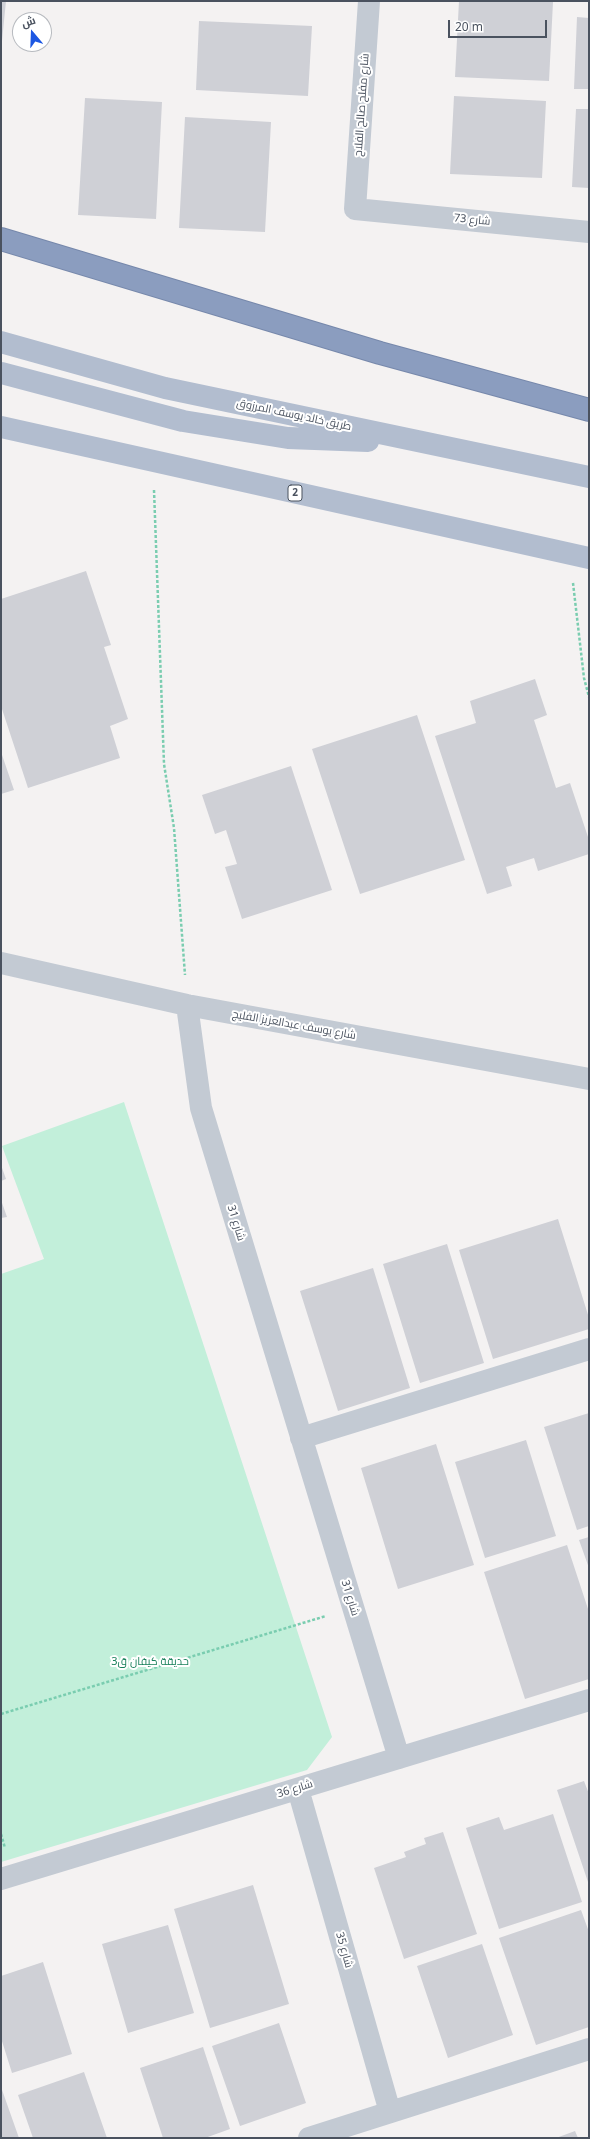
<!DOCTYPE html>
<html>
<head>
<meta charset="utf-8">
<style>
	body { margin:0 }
	#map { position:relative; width:590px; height:2139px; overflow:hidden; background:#f4f2f2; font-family:"Noto Sans",Cairo,sans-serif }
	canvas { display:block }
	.frame { position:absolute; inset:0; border:2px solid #4a525f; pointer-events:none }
	.north { position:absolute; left:12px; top:12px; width:40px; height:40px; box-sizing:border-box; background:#fff; border:1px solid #b7babf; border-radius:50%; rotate:341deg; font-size:11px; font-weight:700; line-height:16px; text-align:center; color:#4a525f }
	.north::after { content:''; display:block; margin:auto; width:14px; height:18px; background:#1d57e2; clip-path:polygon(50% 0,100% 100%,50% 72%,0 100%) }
	.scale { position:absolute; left:448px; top:20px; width:99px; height:18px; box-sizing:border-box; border:2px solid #4a525f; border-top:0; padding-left:5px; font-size:12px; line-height:14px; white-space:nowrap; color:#4a525f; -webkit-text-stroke:3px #fff; paint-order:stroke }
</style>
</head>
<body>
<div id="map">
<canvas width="590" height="2139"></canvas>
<div class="frame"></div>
<div class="north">ش</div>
<div class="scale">20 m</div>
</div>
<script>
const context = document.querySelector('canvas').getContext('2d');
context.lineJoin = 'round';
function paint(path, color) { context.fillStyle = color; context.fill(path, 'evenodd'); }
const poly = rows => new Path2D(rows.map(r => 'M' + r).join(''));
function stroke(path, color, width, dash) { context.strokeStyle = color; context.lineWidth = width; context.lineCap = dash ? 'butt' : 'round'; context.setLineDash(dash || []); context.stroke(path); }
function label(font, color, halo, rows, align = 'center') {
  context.font = font + ' "Noto Sans",Cairo,sans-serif'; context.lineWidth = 4; context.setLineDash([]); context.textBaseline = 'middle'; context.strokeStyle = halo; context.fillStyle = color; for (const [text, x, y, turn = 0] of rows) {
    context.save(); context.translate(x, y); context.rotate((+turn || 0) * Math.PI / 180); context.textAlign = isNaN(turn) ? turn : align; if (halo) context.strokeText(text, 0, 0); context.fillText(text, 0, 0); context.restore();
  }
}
paint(poly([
	[124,1102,332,1737,307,1770,1,1862,1,1274,44,1259,2,1146]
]), '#c2efda');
paint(poly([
	[1,1,6,1,2,41,1,41],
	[459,1,553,2,549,81,455,77],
	[577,17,589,18,589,89,574,89],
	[199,21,312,26,308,96,196,90],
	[454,96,546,101,542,178,450,174],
	[85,98,162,102,156,219,78,215],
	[576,109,589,109,589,188,572,187],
	[185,117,271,122,265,232,179,228],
	[86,571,111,645,104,647,128,719,110,726,120,758,28,788,1,706,1,599],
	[535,679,547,715,534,720,556,788,570,783,589,840,589,854,538,871,534,858,506,867,512,886,487,894,435,736,476,723,470,701],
	[417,715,465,860,360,894,312,749],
	[1,752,14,790,1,794],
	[291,766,332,890,242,919,225,867,237,864,226,830,215,834,202,795],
	[1,1165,6,1179,1,1181],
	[1,1200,7,1217,1,1218],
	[558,1219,589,1318,589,1329,493,1359,459,1250],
	[447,1244,484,1363,420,1383,383,1264],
	[373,1268,410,1388,338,1411,300,1291],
	[589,1413,589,1526,577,1530,544,1427],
	[526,1440,556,1536,485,1558,455,1462],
	[436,1444,474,1565,398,1589,361,1468],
	[589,1537,589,1568,579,1540],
	[567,1545,589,1612,589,1679,525,1699,484,1572],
	[584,1781,589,1794,589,1885,557,1790],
	[553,1814,582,1902,499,1929,466,1828,499,1817,504,1830],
	[443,1832,477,1934,404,1959,374,1868,406,1857,404,1852,426,1844,424,1838],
	[253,1885,289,2004,210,2028,174,1909],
	[581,1910,589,1932,589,2027,536,2045,499,1938],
	[168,1925,194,2013,128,2033,102,1944],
	[482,1944,513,2035,448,2058,417,1966],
	[43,1962,72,2054,12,2073,1,2038,1,1976],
	[279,2023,306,2103,240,2126,212,2046],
	[203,2047,230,2129,205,2138,163,2138,140,2068],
	[84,2072,107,2138,33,2138,18,2095],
	[1,2087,19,2138,1,2138],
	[575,2131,578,2138,556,2138]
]), '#cfd0d6');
const highway = poly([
	[1,239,380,353,589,410]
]);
stroke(highway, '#7688ab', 24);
stroke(poly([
	[154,490,164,764,174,828,185,975],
	[573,583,584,678,589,697],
	[1,1714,326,1616],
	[1,1834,5,1848]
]), '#7acdb0', 2.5, [3, 2]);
stroke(poly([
	[369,1,355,209,589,232],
	[1,963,187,1005,589,1079],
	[187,1005,201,1108,399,1758],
	[301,1438,589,1349],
	[298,1789,390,2112],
	[1,1879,589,1700],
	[309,2138,589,2049]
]), '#c3cad3', 22);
stroke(poly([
	[1,342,165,388,589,477],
	[1,373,183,421,288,438,368,441],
	[1,427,589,558]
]), '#b2bdcf', 22);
stroke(highway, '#8b9dbf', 22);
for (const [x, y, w] of [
	[295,493,14]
]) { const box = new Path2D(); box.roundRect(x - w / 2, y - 8, w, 16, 3); context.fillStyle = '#fff'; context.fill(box); stroke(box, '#4a525f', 1); }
label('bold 10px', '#4a525f', null, [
	["2",295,493]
]);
label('11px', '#4a525f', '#fff', [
	["شارع مفلح صالح الفلاح",362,105,-86],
	["شارع 73",472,220,6],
	["طريق خالد يوسف المرزوق",294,415,12],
	["شارع يوسف عبدالعزيز الفليج",294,1025,10],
	["شارع 31",236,1223,73],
	["شارع 31",350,1598,73],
	["شارع 36",295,1789,-17],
	["شارع 35",344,1950,74]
]);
label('11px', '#1a815c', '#fff', [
	["حديقة كيفان ق3",150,1662]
]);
</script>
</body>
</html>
